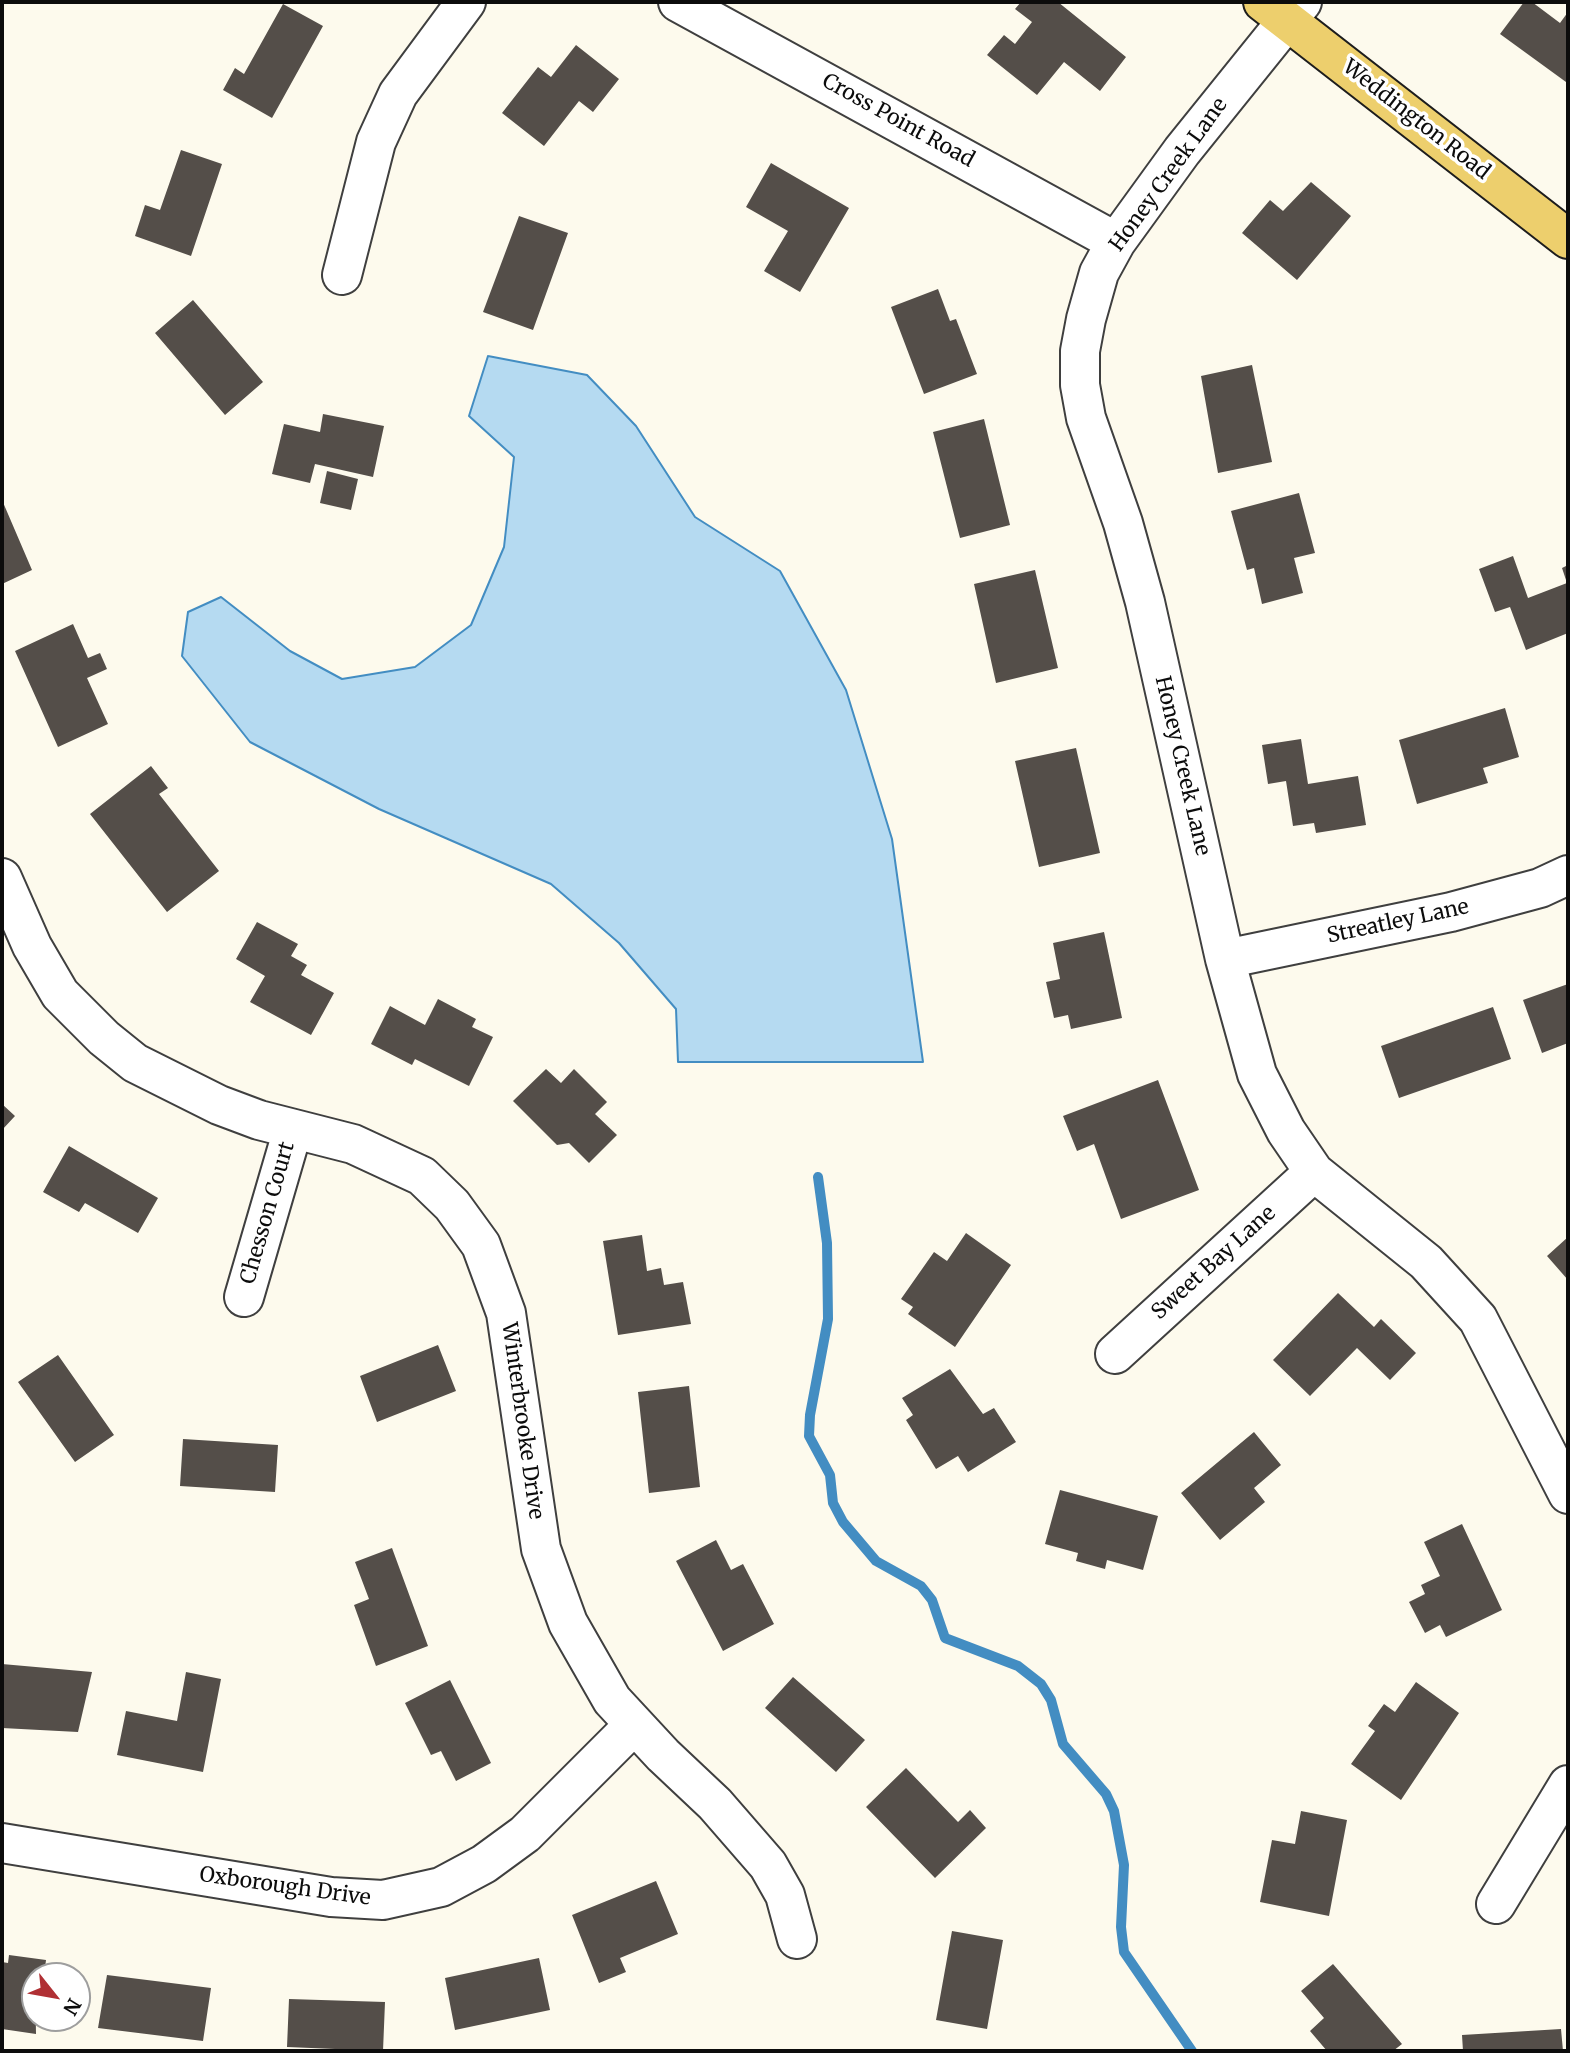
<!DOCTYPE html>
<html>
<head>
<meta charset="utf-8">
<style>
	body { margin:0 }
	#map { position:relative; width:1570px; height:2053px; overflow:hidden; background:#fdfaed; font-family:Merriweather,serif }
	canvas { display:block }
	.frame { position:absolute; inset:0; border:4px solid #0c0c0c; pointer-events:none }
	.north { position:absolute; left:21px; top:1962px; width:70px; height:70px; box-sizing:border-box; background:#fff; border:2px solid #9e9e9e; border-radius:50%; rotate:121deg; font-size:19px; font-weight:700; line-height:28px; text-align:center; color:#0c0c0c }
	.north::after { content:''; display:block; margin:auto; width:24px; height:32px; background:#b03034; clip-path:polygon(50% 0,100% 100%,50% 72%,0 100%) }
</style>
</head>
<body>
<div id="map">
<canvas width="1570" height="2053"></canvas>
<div class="frame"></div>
<div class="north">N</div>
</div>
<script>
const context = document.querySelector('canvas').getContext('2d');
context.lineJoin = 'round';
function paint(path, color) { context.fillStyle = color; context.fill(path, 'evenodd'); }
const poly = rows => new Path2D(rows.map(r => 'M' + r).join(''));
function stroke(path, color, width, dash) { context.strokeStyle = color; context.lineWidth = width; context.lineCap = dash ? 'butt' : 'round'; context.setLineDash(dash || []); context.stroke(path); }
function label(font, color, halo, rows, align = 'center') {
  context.font = font + ' Merriweather,serif'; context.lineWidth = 7; context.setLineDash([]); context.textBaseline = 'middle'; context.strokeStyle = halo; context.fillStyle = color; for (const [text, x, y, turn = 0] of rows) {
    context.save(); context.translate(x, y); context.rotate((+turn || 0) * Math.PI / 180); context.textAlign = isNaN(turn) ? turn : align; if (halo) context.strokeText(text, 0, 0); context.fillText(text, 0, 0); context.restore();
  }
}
const water = poly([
	[488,356,587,375,636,426,695,517,780,571,846,690,892,839,923,1062,678,1062,676,1009,619,943,551,884,379,809,250,742,182,656,188,612,221,597,290,651,342,679,415,667,471,625,504,547,514,457,469,416,488,356]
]);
paint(water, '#b5daf1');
stroke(water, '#438dc2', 2);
stroke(poly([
	[818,1177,827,1243,828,1319,810,1415,809,1436,830,1475,833,1503,843,1522,876,1561,921,1586,932,1600,945,1638,1018,1666,1041,1684,1051,1700,1063,1744,1106,1794,1114,1811,1124,1865,1121,1927,1124,1952,1192,2051]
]), '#438dc2', 10);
paint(poly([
	[1021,2,1058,2,1126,57,1100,91,1064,62,1037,95,987,55,1004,35,1015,44,1032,22,1015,9],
	[1524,2,1532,2,1560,23,1568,12,1568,78,1566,82,1500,34],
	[283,4,323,26,272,118,223,90,235,68,244,74],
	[576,45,619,79,593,112,579,101,544,146,502,113,538,67,551,77],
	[181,150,222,164,191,256,135,236,145,205,160,210],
	[771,163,849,208,800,292,764,271,788,231,746,207],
	[1311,182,1351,216,1297,280,1242,233,1270,200,1283,211],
	[519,216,568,233,533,330,483,312],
	[938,289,950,321,956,319,977,374,924,394,891,307],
	[193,300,263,382,225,415,155,333],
	[1252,365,1272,462,1218,473,1201,376],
	[323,414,384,426,373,477,315,464,310,483,272,474,284,424,320,432],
	[984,419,1010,525,960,538,933,432],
	[327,471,358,479,351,510,320,503],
	[1299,493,1315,553,1294,558,1303,593,1262,604,1254,568,1247,570,1231,511],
	[2,500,32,570,2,584],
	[1513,556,1528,598,1567,583,1562,568,1568,565,1568,633,1526,650,1510,607,1495,612,1479,569],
	[1035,570,1058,668,996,683,974,584],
	[73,624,88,658,100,653,107,669,87,678,108,724,58,747,15,651],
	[1505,708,1519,757,1483,768,1488,783,1417,804,1399,740],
	[1301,739,1308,784,1358,776,1366,825,1316,833,1314,823,1293,826,1286,781,1268,784,1262,745],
	[1076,748,1100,853,1039,867,1015,761],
	[151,766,168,788,159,794,219,871,167,912,90,814],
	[257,922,298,944,291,956,307,965,301,975,334,993,311,1035,250,1002,265,976,236,959],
	[1104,932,1122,1018,1071,1029,1068,1015,1054,1018,1046,982,1060,979,1053,943],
	[1568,984,1568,1043,1542,1053,1523,1000],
	[438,999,476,1019,472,1027,493,1037,469,1086,415,1059,412,1065,371,1044,390,1006,425,1025],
	[1493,1007,1511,1059,1399,1098,1381,1046],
	[546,1069,561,1083,574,1069,607,1102,595,1114,617,1135,589,1163,569,1143,557,1145,513,1101],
	[1158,1080,1199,1190,1121,1219,1094,1144,1077,1151,1063,1116],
	[2,1104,15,1116,2,1130],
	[69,1146,158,1198,138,1233,85,1203,79,1212,43,1192],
	[966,1233,1011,1265,955,1347,908,1314,913,1307,901,1299,934,1252,947,1261],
	[642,1235,647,1271,661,1268,664,1285,683,1282,691,1324,618,1335,603,1241],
	[1568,1237,1568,1280,1547,1256],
	[1338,1293,1374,1327,1381,1319,1416,1353,1390,1380,1357,1348,1310,1396,1273,1360],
	[438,1345,456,1391,377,1422,360,1376],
	[58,1355,114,1435,75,1462,18,1382],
	[950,1369,983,1414,994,1408,1016,1442,968,1472,958,1456,936,1469,906,1420,913,1415,902,1398],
	[689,1386,700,1487,649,1493,638,1392],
	[1254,1432,1281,1465,1254,1488,1265,1502,1220,1540,1181,1493],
	[183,1439,278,1445,275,1492,180,1486],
	[1060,1490,1158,1516,1143,1570,1107,1560,1105,1569,1076,1561,1078,1553,1045,1544],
	[1462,1524,1502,1610,1446,1637,1440,1625,1425,1633,1409,1602,1425,1594,1421,1585,1440,1576,1424,1542],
	[716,1540,731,1570,743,1564,774,1624,723,1651,676,1561],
	[392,1548,428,1646,376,1666,354,1605,369,1599,355,1562],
	[2,1664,92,1672,78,1732,2,1728],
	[186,1672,221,1679,203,1772,117,1755,126,1711,177,1721],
	[793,1677,865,1740,836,1772,765,1708],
	[450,1680,491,1763,456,1781,441,1751,431,1755,405,1703],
	[1416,1682,1459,1713,1401,1800,1351,1764,1375,1731,1368,1726,1384,1704,1395,1712],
	[906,1768,958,1822,970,1810,986,1828,935,1878,866,1807],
	[1301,1811,1347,1820,1329,1916,1260,1902,1272,1840,1295,1844],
	[656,1881,678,1934,620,1958,626,1972,599,1983,572,1915],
	[952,1931,1003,1940,987,2029,936,2020],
	[9,1955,46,1960,44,1976,35,1976,36,2034,2,2029,2,1962,8,1963],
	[539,1958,550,2010,455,2030,445,1978],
	[1333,1964,1402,2044,1393,2051,1327,2051,1310,2031,1324,2018,1301,1991],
	[107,1975,211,1988,203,2041,98,2028],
	[289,1999,385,2002,383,2051,287,2047],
	[1561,2029,1563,2051,1463,2051,1462,2035]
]), '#544e49');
const minor = poly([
	[678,2,1116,242],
	[1302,2,1182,151,1116,242,1099,273,1086,319,1080,351,1080,385,1086,418,1123,523,1145,602,1225,959,1257,1074,1286,1131,1314,1172,1426,1262,1478,1319,1568,1494],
	[342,275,376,142,398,94,466,2],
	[2,878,32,946,60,994,104,1038,135,1063,219,1105,259,1120,353,1144,422,1176,452,1205,481,1245,506,1313,541,1549,568,1623,612,1700,663,1755,715,1804,768,1865,785,1895,797,1939],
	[1225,959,1451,912,1540,888,1568,875],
	[244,1297,293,1129],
	[1115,1354,1314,1172],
	[2,1843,331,1897,383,1900,441,1887,484,1864,525,1834,634,1725],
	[1496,1904,1568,1785]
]);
const major = poly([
	[1263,2,1568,239]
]);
stroke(minor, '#3f3f3f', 42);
stroke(major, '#1d1d1d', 42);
stroke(minor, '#fff', 38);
stroke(major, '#edcf6d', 38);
label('21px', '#0c0c0c', '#fff', [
	["Weddington Road",1416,120,38],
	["Cross Point Road",898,121,29],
	["Honey Creek Lane",1169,175,-54],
	["Honey Creek Lane",1182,766,77],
	["Streatley Lane",1398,922,-12],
	["Chesson Court",268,1213,-74],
	["Sweet Bay Lane",1214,1263,-42],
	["Winterbrooke Drive",522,1421,82],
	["Oxborough Drive",285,1887,8]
]);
</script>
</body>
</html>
